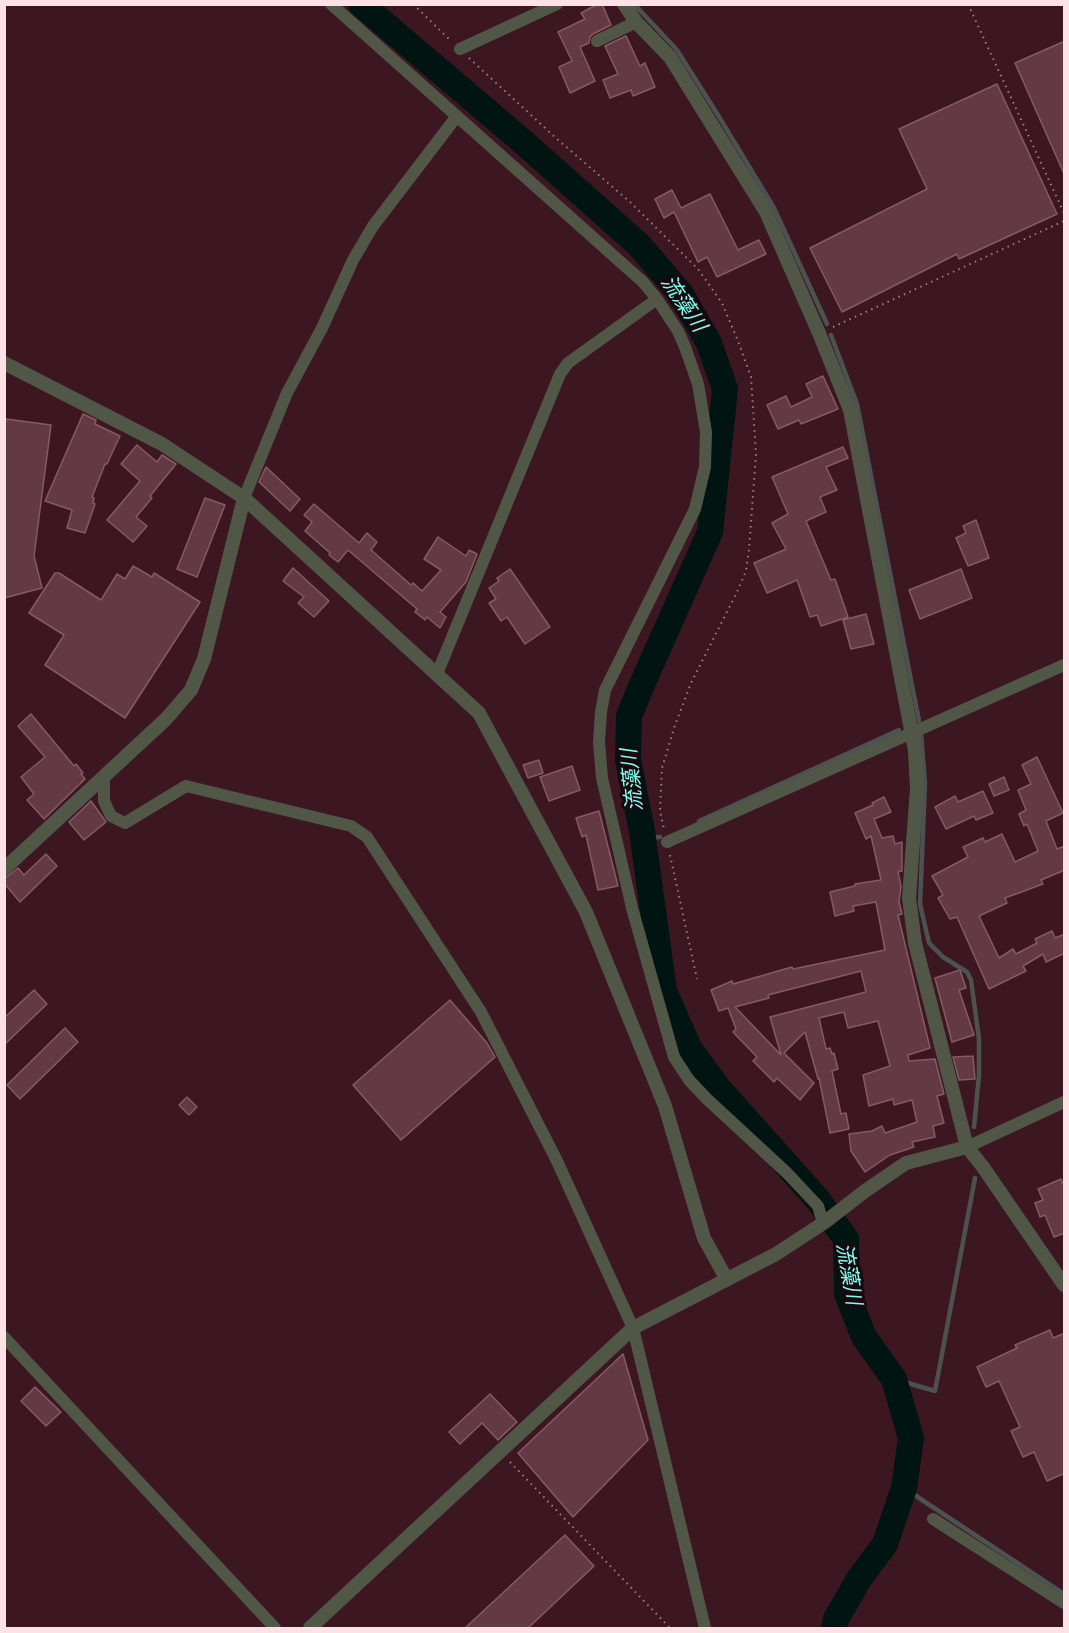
<!DOCTYPE html>
<html>
<head>
<meta charset="utf-8">
<style>
	body { margin:0 }
	#map { position:relative; width:1069px; height:1633px; overflow:hidden; background:#3c1722; font-family:"Fira Sans Condensed",sans-serif }
	canvas { display:block }
	.frame { position:absolute; inset:0; border:6px solid #fce2e7; pointer-events:none }
</style>
</head>
<body>
<div id="map">
<canvas width="1069" height="1633"></canvas>
<div class="frame"></div>
</div>
<script>
const context = document.querySelector('canvas').getContext('2d');
context.lineJoin = 'round';
const poly = rows => new Path2D(rows.map(r => 'M' + r).join(''));
function stroke(path, color, width, dash) { context.strokeStyle = color; context.lineWidth = width; context.lineCap = dash ? 'butt' : 'round'; context.setLineDash(dash || []); context.stroke(path); }
function paint(path, color) { context.fillStyle = color; context.fill(path, 'evenodd'); }
function label(font, color, halo, rows, align = 'center') {
  context.font = font + ' "Fira Sans Condensed","Noto Sans JP",sans-serif'; context.lineWidth = 6; context.setLineDash([]); context.textBaseline = 'middle'; context.strokeStyle = halo; context.fillStyle = color; for (const [text, x, y, turn = 0] of rows) {
    context.save(); context.translate(x, y); context.rotate((+turn || 0) * Math.PI / 180); context.textAlign = isNaN(turn) ? turn : align; if (halo) context.strokeText(text, 0, 0); context.fillText(text, 0, 0); context.restore();
  }
}
stroke(poly([
	[634,4,677,50,721,120,774,208,827,324],
	[831,335,857,404,919,721],
	[921,733,925,784,920,904,929,943,943,957,967,972,971,980,979,1039,979,1075,974,1127],
	[699,821,899,730],
	[642,831,652,838,660,837],
	[894,1379,935,1391,975,1178],
	[904,1488,1064,1594]
]), '#4c5252', 4.5);
stroke(poly([
	[361,4,522,141,639,245,681,294,709,343,725,389,710,532,644,680,629,716,628,760,642,831,664,991,689,1048,719,1089,818,1200,846,1239,847,1294,864,1337,894,1379,911,1438,904,1488,885,1544,859,1579,836,1619,834,1628]
]), '#001512', 26);
const building = poly([
	[598,4,602,4,611,25,593,34,590,37,589,43,580,47,595,81,570,93,559,67,572,61,558,32,585,19,581,13,598,4],
	[626,36,640,66,645,63,655,87,633,96,631,90,610,98,603,80,618,74,605,46,626,36],
	[1065,41,1065,176,1015,63,1065,41],
	[997,84,1057,214,959,259,957,254,842,312,810,248,927,189,899,129,997,84],
	[672,190,681,208,710,194,738,250,759,240,766,254,717,277,707,257,698,262,674,212,664,218,655,199,672,190],
	[823,376,838,409,801,424,799,420,778,429,767,405,786,396,791,407,812,397,806,384,823,376],
	[83,414,96,420,95,424,120,436,107,464,105,464,92,497,94,498,93,503,95,504,85,533,67,528,72,510,45,501,83,414],
	[6,419,51,425,34,556,42,588,4,598,4,432,6,419],
	[137,445,157,462,162,455,176,464,150,496,152,498,136,517,147,526,133,542,107,520,140,481,121,464,137,445],
	[843,447,848,458,826,467,837,490,820,497,826,512,806,521,831,580,835,579,848,617,821,626,817,615,810,617,797,580,767,593,754,563,786,549,772,523,788,514,772,477,843,447],
	[266,467,300,499,290,511,259,482,266,467],
	[205,498,225,505,197,577,177,569,205,498],
	[314,504,359,543,367,533,377,542,371,550,411,585,413,583,422,591,441,570,424,559,438,537,466,556,469,550,477,554,466,582,440,612,446,617,440,628,427,617,425,620,415,612,417,609,348,550,338,562,329,555,330,553,305,531,312,522,304,515,314,504],
	[976,520,989,558,968,566,956,538,966,533,963,526,976,520],
	[133,566,152,577,154,573,200,602,125,718,45,665,64,635,29,613,55,573,59,573,101,600,117,574,125,579,133,566],
	[293,568,329,601,314,617,298,603,304,597,283,581,293,568],
	[510,569,550,627,525,644,507,617,501,621,489,603,496,599,489,588,499,581,497,578,510,569],
	[961,569,972,598,920,619,909,590,961,569],
	[866,614,874,644,851,649,843,620,866,614],
	[31,714,74,766,76,764,83,773,81,774,85,779,44,819,27,800,34,794,21,777,45,757,18,726,31,714],
	[1037,757,1063,813,1046,821,1057,849,1065,846,1065,870,1041,880,1043,884,1005,898,1007,903,979,916,999,958,1013,949,1016,954,1037,943,1035,939,1052,931,1055,938,1065,934,1065,953,1046,962,1043,954,1023,966,1026,971,989,989,957,917,950,919,938,898,943,895,932,876,968,857,963,847,983,838,985,842,1002,834,1015,862,1038,851,1027,824,1024,826,1019,814,1026,810,1018,790,1031,784,1022,765,1037,757],
	[539,760,543,773,528,778,523,765,539,760],
	[572,766,580,790,549,801,540,777,572,766],
	[1004,777,1009,790,994,796,989,784,1004,777],
	[983,791,993,813,976,820,974,816,946,829,935,807,955,796,958,802,983,791],
	[884,797,891,812,874,819,882,838,893,836,895,844,902,842,902,871,898,872,901,886,899,902,902,914,898,915,930,1048,908,1055,909,1061,935,1059,944,1094,937,1096,944,1123,933,1126,935,1137,912,1142,914,1147,890,1155,865,1172,851,1151,849,1134,872,1131,882,1126,885,1133,917,1122,912,1100,894,1105,893,1099,869,1106,863,1075,890,1066,878,1021,848,1028,844,1012,819,1018,826,1049,830,1048,832,1054,834,1053,838,1069,832,1071,841,1114,846,1113,849,1129,830,1133,819,1078,818,1079,805,1032,784,1053,814,1083,800,1100,777,1078,774,1082,753,1061,757,1057,733,1032,736,1029,728,1008,719,1011,711,990,732,981,733,984,792,967,793,969,885,950,876,902,853,906,854,911,835,916,830,892,855,886,855,884,881,880,871,836,866,839,855,813,873,805,872,803,884,797],
	[861,971,866,992,770,1017,781,1055,735,1007,769,998,768,995,861,971],
	[91,801,106,822,84,840,69,822,91,801],
	[599,811,618,886,598,890,586,835,582,837,576,818,599,811],
	[46,854,57,866,20,902,4,883,4,879,18,868,24,875,46,854],
	[960,970,966,988,959,990,974,1035,952,1042,935,978,960,970],
	[34,990,47,1004,4,1045,4,1018,34,990],
	[450,1000,487,1043,495,1057,401,1140,353,1085,450,1000],
	[65,1028,78,1042,20,1099,7,1085,65,1028],
	[973,1056,975,1079,959,1080,953,1057,973,1056],
	[187,1097,197,1107,189,1115,179,1105,187,1097],
	[1061,1179,1065,1188,1065,1233,1054,1237,1045,1215,1040,1217,1035,1203,1043,1200,1038,1189,1061,1179],
	[1050,1330,1053,1338,1065,1333,1065,1473,1047,1481,1034,1452,1023,1457,1011,1431,1020,1427,999,1381,986,1387,977,1367,1017,1348,1015,1345,1050,1330],
	[623,1354,648,1440,573,1517,518,1453,623,1354],
	[35,1387,61,1412,46,1426,21,1401,35,1387],
	[490,1394,517,1422,498,1440,482,1423,460,1444,449,1432,490,1394],
	[565,1535,594,1566,527,1629,464,1629,565,1535]
]);
paint(building, '#633a44');
stroke(building, '#865a64', 1.5);
stroke(poly([
	[413,4,450,40],
	[968,4,1064,213],
	[469,58,557,139,630,202,698,269,722,303,738,341,751,377,756,454,749,550,746,571,737,592,691,683,674,728,662,768,660,811,664,829],
	[833,327,1064,221],
	[670,855,697,979],
	[510,1462,670,1628]
]), '#9e7e86', 2, [1.5, 4.5]);
stroke(poly([
	[331,4,643,282,657,299,678,331,685,347,698,384,706,432,705,467,695,509,605,690,601,712,599,742,602,778,632,908,674,1057,689,1080,707,1099,787,1173,818,1206,823,1223],
	[597,41,636,22],
	[460,49,557,4],
	[244,498,287,393,322,328,353,260,373,226,457,116],
	[437,674,560,374,568,363,657,299],
	[104,776,104,801,111,816,125,823,186,786,351,826,367,837,481,1012,557,1161,633,1328,705,1628],
	[667,842,1064,665],
	[967,1147,1064,1102],
	[4,1337,275,1628],
	[933,1519,1064,1603]
]), '#515747', 12);
stroke(poly([
	[624,4,636,22,670,57,766,212,819,333,850,410,915,751,917,788,909,898,915,943,967,1147,983,1167,1064,1285],
	[4,363,162,444,244,498,479,713,586,912,665,1106,704,1238,726,1278],
	[4,869,166,719,191,690,204,659,244,498],
	[310,1628,633,1328,776,1254,825,1222,865,1191,906,1163,967,1147]
]), '#515747', 14);
label('italic 21px', '#7efeed', '#19080d', [
	["流藻川",683,304,56],
	["流藻川",633,780,-96],
	["流藻川",848,1274,80]
]);
</script>
</body>
</html>
